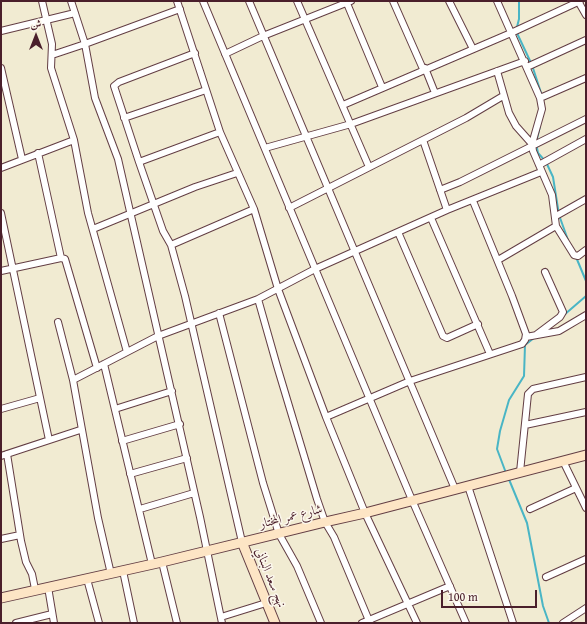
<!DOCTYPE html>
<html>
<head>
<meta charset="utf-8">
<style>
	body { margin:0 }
	#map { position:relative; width:587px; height:624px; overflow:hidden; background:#f1ebd2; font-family:"Gentium Book Plus",Amiri,serif }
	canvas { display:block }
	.frame { position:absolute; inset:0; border:2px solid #4a1f2b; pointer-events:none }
	.north { position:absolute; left:16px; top:16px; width:40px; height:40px; -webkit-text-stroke:3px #fbf7ec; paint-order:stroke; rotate:0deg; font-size:11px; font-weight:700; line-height:16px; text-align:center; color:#4a1f2b }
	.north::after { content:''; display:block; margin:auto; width:14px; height:18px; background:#4a1f2b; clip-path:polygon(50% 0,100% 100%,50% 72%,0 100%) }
	.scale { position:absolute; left:441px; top:590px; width:96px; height:18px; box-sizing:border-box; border:2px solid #4a1f2b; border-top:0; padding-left:5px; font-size:12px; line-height:14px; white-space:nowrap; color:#4a1f2b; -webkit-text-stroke:3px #fbf7ec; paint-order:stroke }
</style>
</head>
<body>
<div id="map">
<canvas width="587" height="624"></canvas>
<div class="frame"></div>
<div class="north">ش</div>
<div class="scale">100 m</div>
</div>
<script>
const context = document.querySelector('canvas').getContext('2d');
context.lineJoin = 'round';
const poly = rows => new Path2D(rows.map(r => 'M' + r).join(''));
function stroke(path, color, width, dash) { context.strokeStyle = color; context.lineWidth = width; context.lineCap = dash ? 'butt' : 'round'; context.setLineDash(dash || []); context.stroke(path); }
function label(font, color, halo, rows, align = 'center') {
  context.font = font + ' "Gentium Book Plus",Amiri,serif'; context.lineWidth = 3; context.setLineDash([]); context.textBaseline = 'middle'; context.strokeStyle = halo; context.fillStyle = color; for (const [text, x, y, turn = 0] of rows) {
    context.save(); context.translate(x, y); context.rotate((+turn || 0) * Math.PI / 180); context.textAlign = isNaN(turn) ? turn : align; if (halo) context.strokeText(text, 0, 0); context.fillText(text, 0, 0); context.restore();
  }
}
stroke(poly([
	[519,1,519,19,516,31,532,65,542,96],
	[540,126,536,143,538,153,546,162,553,177,559,215,568,240],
	[576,257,586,281],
	[564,315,586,296],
	[506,473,497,449,500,431,509,400,524,376,525,345,534,338],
	[508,477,527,523,543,606,549,623]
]), '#49b5c5', 2);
const street = poly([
	[42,1,52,44,51,68,74,140,88,213,127,352],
	[71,1,85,44,180,9],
	[177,1,220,132,254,209,278,289,326,417,365,513,417,623],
	[203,1,412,500,466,623],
	[249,1,455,489],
	[297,1,369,167],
	[346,1,382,87],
	[393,1,423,69],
	[449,1,473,49],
	[497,1,540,98,542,109,532,144,533,151,552,195,556,226,498,260],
	[578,1,586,15],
	[1,31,75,13],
	[225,54,263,36,351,1],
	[52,55,85,44,95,98,118,159,200,517,222,623],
	[527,67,586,40],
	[1,68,22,159],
	[425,68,435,93],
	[497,71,509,113,516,126,532,144],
	[540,98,586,78],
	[343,105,511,33,580,1],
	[124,118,206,90],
	[220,132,139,162,163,231,171,245,185,296,242,542],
	[423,140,447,210],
	[265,148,351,124,525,61],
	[38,153,61,258],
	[139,162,114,86,119,82,195,53],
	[539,165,586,139],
	[1,168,74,140],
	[440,190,460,182,586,119],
	[289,208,466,118,503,96],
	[1,213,49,440],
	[556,216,586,199],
	[431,218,490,354],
	[556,226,574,255,578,256,586,250],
	[93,229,195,187,237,173],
	[398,232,443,336,447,338,478,324],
	[171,245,254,209],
	[1,271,61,258,65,259,97,368],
	[219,313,263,483,279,534,297,566,321,623],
	[58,322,73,380,98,518,111,574],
	[536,335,560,317,563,312,545,272],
	[526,337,559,331,586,315],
	[104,364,152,564],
	[73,380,158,336,258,299],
	[1,409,40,398],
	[115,409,172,391],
	[326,417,410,381,522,344,525,340,526,334,512,296,473,201],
	[525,425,586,412],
	[122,441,180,424],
	[7,454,21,541,26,562,32,574,35,589],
	[1,456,80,430],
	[563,461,586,508],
	[520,472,528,394,533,389,586,377],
	[130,474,187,458],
	[468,486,513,623],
	[140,509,194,493],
	[530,509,576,488],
	[1,539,20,535],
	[162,562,177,623],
	[123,571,134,623],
	[546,577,586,559],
	[87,579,99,623],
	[48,587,54,623],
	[221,617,266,603],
	[16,623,52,614],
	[362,623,450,586],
	[370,623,334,537,325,522,317,499,277,366,258,299,315,269,447,210,541,172],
	[563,623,586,608]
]);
const secondary = poly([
	[242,542,275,623],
	[1,598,162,562,325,522,365,513,586,455]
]);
stroke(street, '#633e44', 8);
stroke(secondary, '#633e44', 11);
stroke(street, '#fff', 6);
stroke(secondary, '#fde5c5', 9);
label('13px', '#4a1f2b', '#fbf7ec', [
	["شارع عمر المختار",291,517,-14],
	["نهج سعد البناني",270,578,68]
]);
</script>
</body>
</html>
